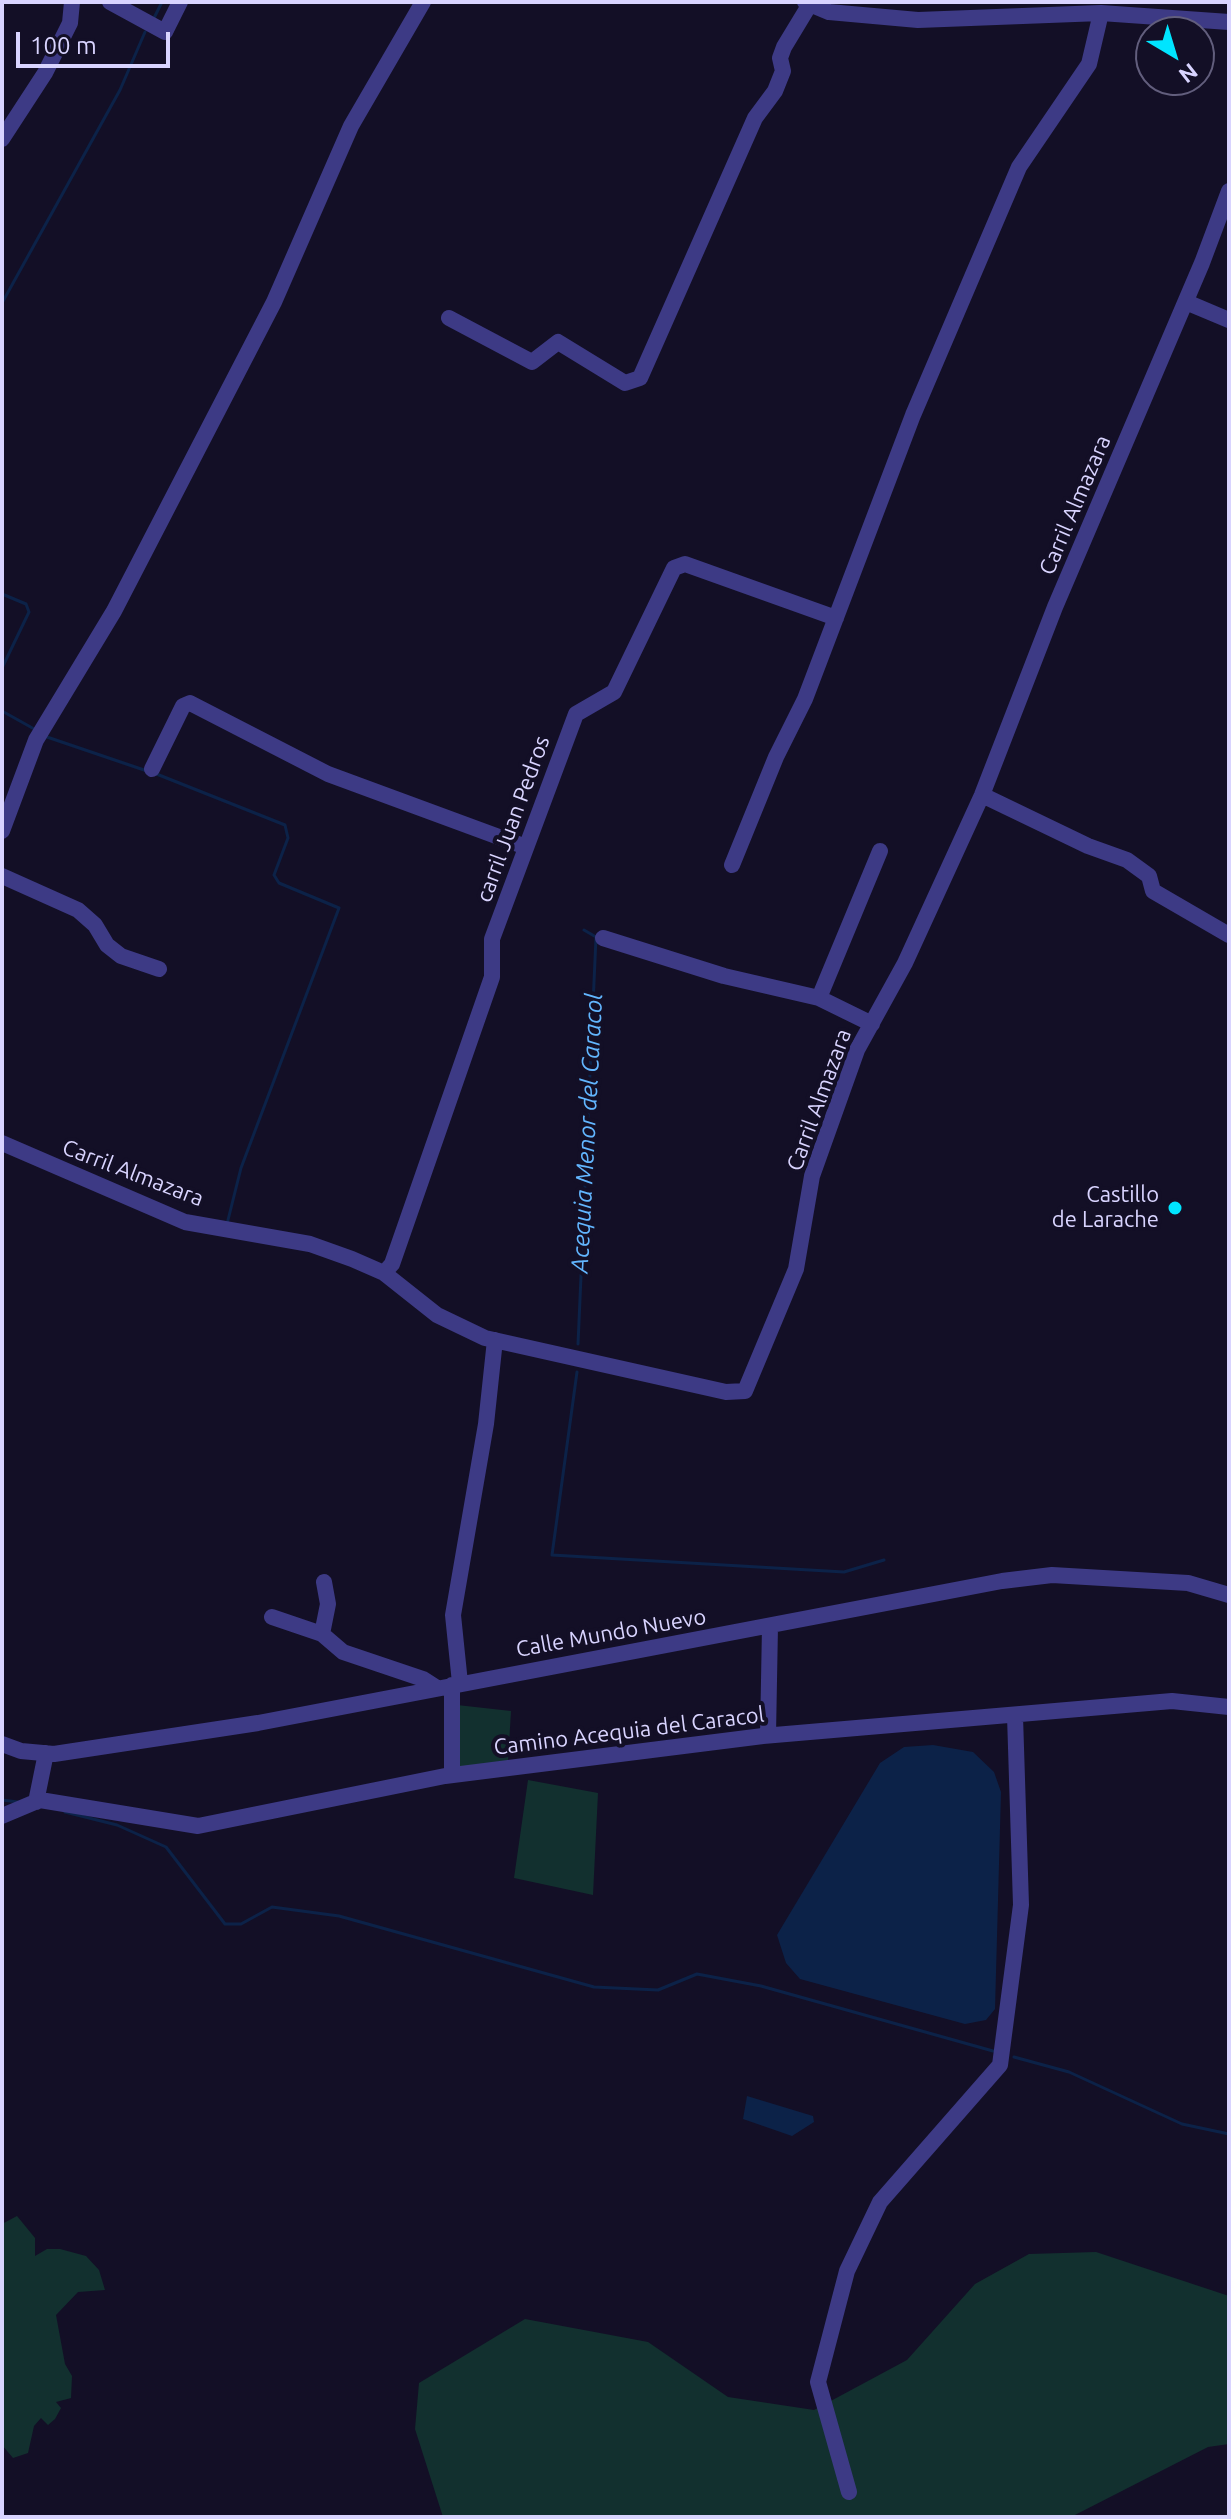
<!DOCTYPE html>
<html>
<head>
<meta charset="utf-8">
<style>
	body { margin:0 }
	#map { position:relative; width:1231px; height:2519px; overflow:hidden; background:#130f26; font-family:Ubuntu,sans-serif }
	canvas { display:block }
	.frame { position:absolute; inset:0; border:4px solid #d9d4ff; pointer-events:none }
	.north { position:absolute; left:1135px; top:16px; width:80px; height:80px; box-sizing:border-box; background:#130f26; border:2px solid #625e7d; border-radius:50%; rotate:142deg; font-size:22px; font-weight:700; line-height:32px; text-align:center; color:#d9d4ff }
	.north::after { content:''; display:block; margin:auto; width:28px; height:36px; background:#00e5ff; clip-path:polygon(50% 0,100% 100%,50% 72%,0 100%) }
	.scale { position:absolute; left:16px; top:32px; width:154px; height:36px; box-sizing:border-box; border:4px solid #d9d4ff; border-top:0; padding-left:10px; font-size:24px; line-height:28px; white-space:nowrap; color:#d9d4ff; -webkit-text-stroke:6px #130f26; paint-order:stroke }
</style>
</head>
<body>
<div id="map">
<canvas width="1231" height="2519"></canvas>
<div class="frame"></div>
<div class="north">N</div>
<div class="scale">100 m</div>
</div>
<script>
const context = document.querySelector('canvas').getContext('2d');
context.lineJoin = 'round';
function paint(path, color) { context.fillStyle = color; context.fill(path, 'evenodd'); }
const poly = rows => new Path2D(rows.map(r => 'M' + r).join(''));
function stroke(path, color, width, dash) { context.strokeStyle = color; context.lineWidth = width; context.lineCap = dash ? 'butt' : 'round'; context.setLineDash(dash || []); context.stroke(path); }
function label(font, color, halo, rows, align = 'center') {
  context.font = font + ' Ubuntu,sans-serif'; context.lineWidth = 8; context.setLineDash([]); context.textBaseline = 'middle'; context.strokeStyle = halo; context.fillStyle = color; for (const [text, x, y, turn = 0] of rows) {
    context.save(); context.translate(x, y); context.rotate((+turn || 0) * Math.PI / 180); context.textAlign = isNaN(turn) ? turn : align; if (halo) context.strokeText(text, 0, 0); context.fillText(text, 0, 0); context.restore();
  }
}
paint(poly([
	[457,1705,511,1711,508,1761,454,1771],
	[528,1780,598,1793,593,1895,514,1878],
	[17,2216,35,2238,35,2256,47,2249,60,2249,86,2256,99,2270,105,2290,78,2292,56,2315,65,2364,72,2376,71,2398,56,2402,61,2408,55,2419,48,2425,41,2418,34,2426,28,2453,13,2458,2,2445,2,2224],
	[1096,2252,1229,2296,1229,2444,1208,2447,1071,2517,443,2517,415,2429,419,2383,525,2319,648,2342,728,2397,814,2410,907,2360,975,2284,1029,2254]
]), '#12302f');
paint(poly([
	[933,1745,973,1752,994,1772,1001,1792,995,2009,986,2020,965,2024,800,1979,786,1963,777,1935,880,1763,904,1747],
	[747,2096,813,2116,814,2122,792,2136,743,2119]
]), '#0c2248');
stroke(poly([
	[153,20,162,2],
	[2,303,120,90,145,32],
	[2,594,26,604,29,612,2,668],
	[2,711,36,730],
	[47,737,147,771],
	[154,773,285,825,288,838,274,875,279,883,339,908,241,1168,227,1224],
	[578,1344,596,937,584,930],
	[577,1372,552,1555,844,1572,884,1560],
	[2,1800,18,1802],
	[65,1812,117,1825,166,1847,225,1924,241,1924,272,1907,339,1916,594,1987,658,1990,697,1974,761,1986,993,2051],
	[1014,2057,1069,2072,1182,2124,1229,2134]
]), '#0c2248', 3);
stroke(poly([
	[110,2,165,32,180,2],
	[805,2,829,12,918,20,1101,13,1229,22],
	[2,139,45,73,70,23,72,2],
	[1186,302,1229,320],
	[449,318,532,362,558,342,625,383,640,378,755,118,775,91,783,71,780,58,784,47,810,4],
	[152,769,183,706,190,703,328,774,526,847],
	[982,795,1088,846,1127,860,1149,876,1153,891,1229,935],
	[2,831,36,740,114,611,274,302,351,126,423,2],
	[732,865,776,757,805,699,913,415,1019,167,1089,64,1101,13],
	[2,876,78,910,95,925,107,945,121,956,159,969],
	[603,938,724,976,819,998,872,1024],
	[819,998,880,851],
	[2,1143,185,1222,310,1244,352,1259,384,1273,437,1315,485,1338,726,1392,745,1391,796,1269,812,1176,857,1050,905,963,982,795,1055,607,1202,263,1229,191],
	[384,1273,392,1264,492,977,492,939,576,714,614,692,674,568,685,564,836,618],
	[272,1617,322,1634,343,1652,423,1679,437,1688],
	[322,1634,328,1604,324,1582],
	[460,1683,453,1615,486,1424,495,1340],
	[768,1735,770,1626],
	[2,1744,21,1751,54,1754,258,1723,1002,1581,1052,1575,1188,1583,1229,1595],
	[452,1775,452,1685],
	[36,1802,46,1753],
	[2,1816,40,1800,198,1826,445,1776,763,1736,1172,1701,1229,1707],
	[849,2492,818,2382,847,2271,880,2202,1000,2065,1021,1905,1015,1716]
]), '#3d3a85', 16);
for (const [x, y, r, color] of [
	[1175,1208,8,"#00e5ff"]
]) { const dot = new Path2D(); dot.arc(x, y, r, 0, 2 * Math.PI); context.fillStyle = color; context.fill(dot); stroke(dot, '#130f26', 3); }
label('22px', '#d9d4ff', '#130f26', [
	["Carril Almazara",1075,505,-67],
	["carril Juan Pedros",513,819,-70],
	["Carril Almazara",819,1100,-70],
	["Carril Almazara",133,1173,21],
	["Calle Mundo Nuevo",611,1633,-10],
	["Camino Acequia del Caracol",629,1731,-7]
]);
label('22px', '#d9d4ff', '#130f26', [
	["Castillo",1159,1195],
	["de Larache",1159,1220]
], 'right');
label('italic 24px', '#62b6ff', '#130f26', [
	["Acequia Menor del Caracol",587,1133,-87]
]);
</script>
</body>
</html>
